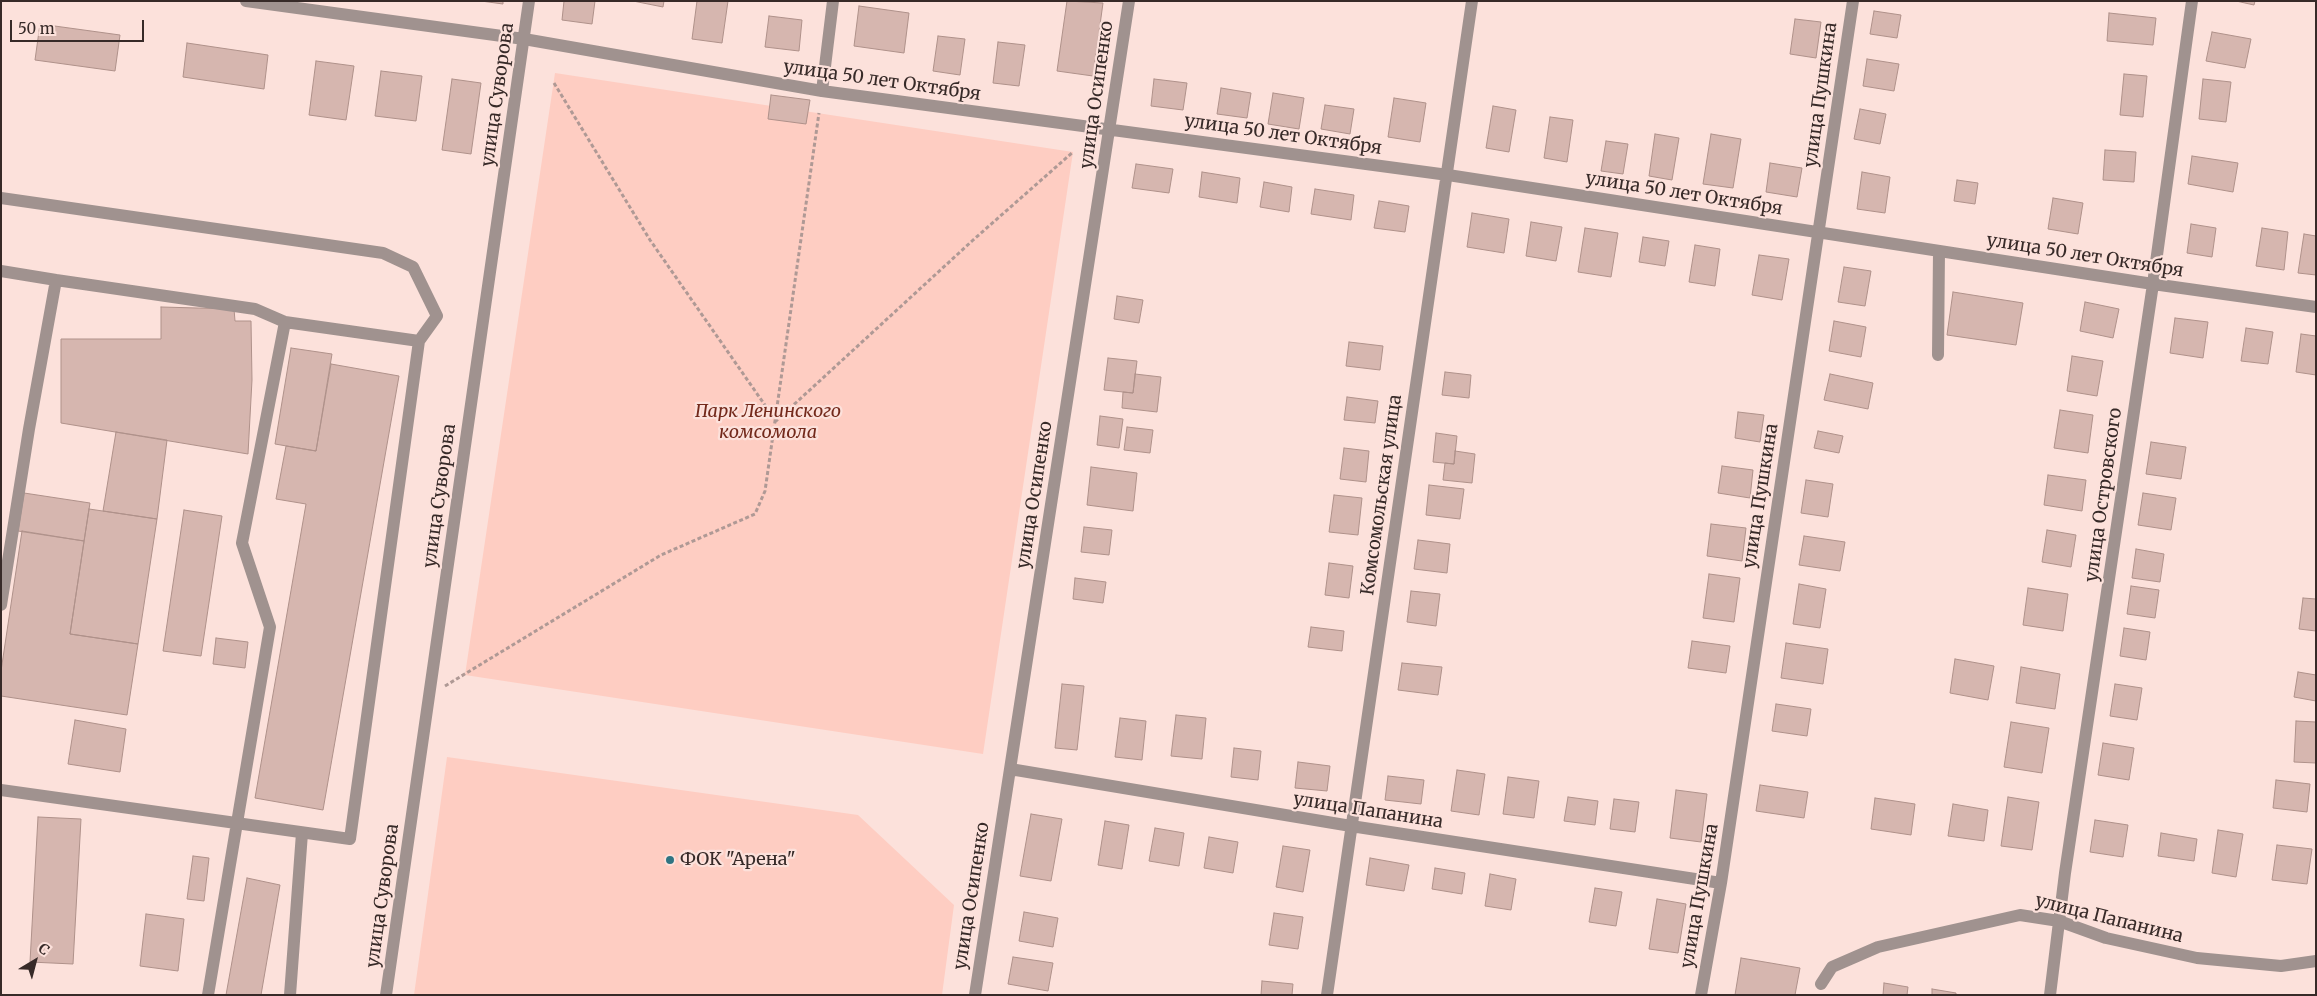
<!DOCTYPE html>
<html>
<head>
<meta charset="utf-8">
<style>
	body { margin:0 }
	#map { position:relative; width:2317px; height:996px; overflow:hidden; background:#fce1db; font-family:Merriweather,serif }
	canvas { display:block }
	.frame { position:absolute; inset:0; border:2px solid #372a28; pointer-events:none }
	.north { position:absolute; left:10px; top:936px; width:50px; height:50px; -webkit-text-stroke:4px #fce1db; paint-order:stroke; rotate:37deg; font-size:14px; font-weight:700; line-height:20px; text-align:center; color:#372a28 }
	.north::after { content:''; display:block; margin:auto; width:18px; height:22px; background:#372a28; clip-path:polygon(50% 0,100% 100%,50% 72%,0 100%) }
	.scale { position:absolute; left:10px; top:20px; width:134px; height:22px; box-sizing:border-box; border:2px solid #372a28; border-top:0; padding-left:6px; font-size:15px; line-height:18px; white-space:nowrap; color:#372a28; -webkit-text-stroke:4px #fce1db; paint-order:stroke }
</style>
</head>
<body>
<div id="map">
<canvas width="2317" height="996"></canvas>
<div class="frame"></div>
<div class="north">С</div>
<div class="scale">50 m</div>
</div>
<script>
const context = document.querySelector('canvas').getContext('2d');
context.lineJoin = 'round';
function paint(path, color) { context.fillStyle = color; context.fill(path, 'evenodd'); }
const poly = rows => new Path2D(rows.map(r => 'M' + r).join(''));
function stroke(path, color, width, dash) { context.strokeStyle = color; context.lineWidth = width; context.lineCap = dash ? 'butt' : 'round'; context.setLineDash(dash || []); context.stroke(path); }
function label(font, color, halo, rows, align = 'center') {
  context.font = font + ' Merriweather,serif'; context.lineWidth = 4.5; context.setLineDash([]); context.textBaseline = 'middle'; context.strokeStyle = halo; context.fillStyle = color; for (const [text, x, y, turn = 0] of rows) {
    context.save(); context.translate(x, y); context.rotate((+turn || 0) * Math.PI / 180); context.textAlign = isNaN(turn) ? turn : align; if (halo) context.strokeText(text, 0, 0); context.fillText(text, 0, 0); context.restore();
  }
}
paint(poly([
	[555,73,1073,152,983,754,465,675],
	[447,757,858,815,954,905,942,995,414,995]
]), '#fecdc2');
const building = poly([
	[481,1,503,1,503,4,481,1],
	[564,1,595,1,592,24,562,20,564,1],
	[633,1,664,1,663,7,633,1],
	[697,1,728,1,722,43,692,39,697,1],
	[1067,1,1103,3,1093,76,1057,71,1067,1],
	[2236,1,2255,1,2254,5,2236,1],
	[859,6,909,13,904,53,854,46,859,6],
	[1874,11,1901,15,1897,38,1870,34,1874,11],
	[2109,13,2156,18,2153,45,2107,41,2109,13],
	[769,16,802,20,799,51,765,47,769,16],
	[1795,19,1821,22,1816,58,1790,54,1795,19],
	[40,24,120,35,115,71,35,60,40,24],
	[2212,32,2251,39,2245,68,2206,61,2212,32],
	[938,36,965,39,960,75,933,71,938,36],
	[998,42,1025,45,1019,86,993,83,998,42],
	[187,43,268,55,264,89,183,77,187,43],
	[1867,59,1899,64,1894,91,1863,86,1867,59],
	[316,61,354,66,346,120,309,115,316,61],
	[381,71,422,76,416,121,375,116,381,71],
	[2124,74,2147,76,2143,117,2120,115,2124,74],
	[452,79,481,83,471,154,442,150,452,79],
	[1154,79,1187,83,1183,110,1151,106,1154,79],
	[2203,79,2231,82,2226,122,2199,119,2203,79],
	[1221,88,1251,93,1247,118,1217,114,1221,88],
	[1273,93,1304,98,1299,129,1268,124,1273,93],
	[771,95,810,100,806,124,768,119,771,95],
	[1394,98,1426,103,1420,142,1388,137,1394,98],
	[1325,105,1354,109,1350,134,1321,129,1325,105],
	[1493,106,1516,110,1509,152,1486,148,1493,106],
	[1860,109,1886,114,1880,144,1854,139,1860,109],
	[1550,117,1573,120,1567,162,1544,158,1550,117],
	[1655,134,1679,138,1672,180,1649,176,1655,134],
	[1711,134,1741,139,1733,188,1703,184,1711,134],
	[1606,141,1628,144,1623,174,1601,171,1606,141],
	[2105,150,2136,152,2134,182,2103,180,2105,150],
	[2192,156,2238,163,2233,192,2188,184,2192,156],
	[1770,163,1802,168,1797,197,1766,192,1770,163],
	[1136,164,1173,169,1169,193,1132,188,1136,164],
	[1202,172,1240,178,1237,203,1199,197,1202,172],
	[1862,172,1890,177,1885,213,1857,209,1862,172],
	[1957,180,1978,183,1975,204,1954,201,1957,180],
	[1264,182,1292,187,1289,212,1260,207,1264,182],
	[1315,189,1354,195,1351,220,1311,214,1315,189],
	[2053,198,2083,203,2078,234,2048,229,2053,198],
	[1379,201,1409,206,1405,232,1374,228,1379,201],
	[1472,213,1509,219,1504,253,1467,247,1472,213],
	[1531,222,1562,227,1556,261,1526,256,1531,222],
	[2191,224,2216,228,2212,257,2187,253,2191,224],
	[1585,228,1618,233,1611,277,1578,272,1585,228],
	[2262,228,2288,232,2284,270,2256,266,2262,228],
	[2304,234,2316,236,2316,275,2298,273,2304,234],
	[1643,237,1669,241,1665,266,1639,262,1643,237],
	[1695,245,1720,249,1715,286,1689,282,1695,245],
	[1759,255,1789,259,1782,300,1752,295,1759,255],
	[1844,267,1871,271,1865,306,1838,302,1844,267],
	[1953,292,2023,303,2016,345,1947,335,1953,292],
	[1117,296,1143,300,1139,323,1114,319,1117,296],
	[2085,302,2119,309,2113,338,2080,331,2085,302],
	[161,307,234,309,235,321,251,321,252,380,248,454,61,423,61,339,161,339,161,307],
	[2175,318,2208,322,2203,358,2170,353,2175,318],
	[1834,321,1866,327,1861,357,1829,351,1834,321],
	[2246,328,2273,332,2268,364,2241,361,2246,328],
	[2301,334,2316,336,2316,375,2296,372,2301,334],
	[1349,342,1383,346,1380,370,1346,366,1349,342],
	[291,348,332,354,316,451,275,444,291,348],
	[2072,356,2103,361,2097,396,2067,391,2072,356],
	[1108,358,1137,361,1133,393,1104,390,1108,358],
	[331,364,399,376,323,810,255,798,306,504,276,499,286,446,316,451,331,364],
	[1445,372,1471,375,1469,398,1442,395,1445,372],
	[1135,374,1161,377,1157,412,1122,408,1123,392,1133,393,1135,374],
	[1830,374,1873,383,1868,409,1824,400,1830,374],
	[1347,397,1378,401,1375,423,1344,420,1347,397],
	[2060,410,2093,415,2088,453,2054,448,2060,410],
	[1738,412,1764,415,1760,442,1735,438,1738,412],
	[1100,416,1123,419,1119,448,1097,445,1100,416],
	[1127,427,1153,430,1150,453,1124,450,1127,427],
	[1818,431,1843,436,1839,453,1814,448,1818,431],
	[116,432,167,440,157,519,103,511,116,432],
	[1436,433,1457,436,1454,464,1433,462,1436,433],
	[2151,442,2186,447,2181,479,2146,474,2151,442],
	[1344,448,1369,451,1366,482,1340,479,1344,448],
	[1455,451,1475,454,1472,483,1443,480,1445,463,1454,464,1455,451],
	[1722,466,1753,470,1750,498,1718,493,1722,466],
	[1091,467,1137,473,1133,511,1087,505,1091,467],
	[2048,475,2086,480,2082,511,2044,505,2048,475],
	[1806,480,1833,484,1828,517,1801,513,1806,480],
	[1429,485,1464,489,1460,519,1426,515,1429,485],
	[24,493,90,503,84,541,18,531,24,493],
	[2143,493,2176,498,2171,530,2138,525,2143,493],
	[1334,495,1362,498,1358,535,1329,532,1334,495],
	[89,509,157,519,138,644,70,634,89,509],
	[184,510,222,516,201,656,163,651,184,510],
	[1711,524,1746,528,1742,561,1707,556,1711,524],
	[1084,527,1112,530,1109,555,1081,552,1084,527],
	[2047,530,2076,535,2071,567,2042,562,2047,530],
	[22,531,84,541,70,634,138,644,127,715,1,696,1,671,22,531],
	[1804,536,1845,542,1840,571,1799,565,1804,536],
	[1418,540,1450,544,1447,573,1414,569,1418,540],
	[2136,549,2164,554,2160,582,2132,578,2136,549],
	[1329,563,1353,566,1349,598,1325,595,1329,563],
	[1709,574,1740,578,1734,622,1703,618,1709,574],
	[1075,578,1106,582,1103,603,1073,599,1075,578],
	[1799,584,1826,589,1820,628,1793,624,1799,584],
	[2131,586,2159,590,2155,618,2127,614,2131,586],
	[2028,588,2068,594,2063,631,2023,625,2028,588],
	[1411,591,1440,594,1436,626,1407,622,1411,591],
	[2303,598,2316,599,2316,631,2299,629,2303,598],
	[1311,627,1344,631,1342,651,1308,647,1311,627],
	[2124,628,2150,632,2146,660,2120,656,2124,628],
	[216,638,248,642,245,668,213,664,216,638],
	[1692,641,1730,646,1726,673,1688,668,1692,641],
	[1786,643,1828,649,1823,684,1781,678,1786,643],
	[1955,659,1994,666,1988,700,1950,693,1955,659],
	[1402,663,1442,667,1438,695,1398,690,1402,663],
	[2021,667,2060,674,2055,709,2016,703,2021,667],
	[2298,672,2316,675,2316,701,2294,697,2298,672],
	[1062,684,1084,686,1077,750,1055,748,1062,684],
	[2115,684,2142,688,2137,720,2110,716,2115,684],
	[1776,704,1811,709,1807,736,1772,731,1776,704],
	[1176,715,1206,718,1202,759,1171,756,1176,715],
	[1120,718,1146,721,1142,760,1115,757,1120,718],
	[75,720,126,729,120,772,68,764,75,720],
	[2296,721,2316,722,2316,763,2294,762,2296,721],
	[2011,722,2049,728,2042,773,2004,767,2011,722],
	[2103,743,2134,748,2129,780,2098,775,2103,743],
	[1234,748,1261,751,1258,780,1231,777,1234,748],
	[1298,762,1330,766,1327,791,1295,788,1298,762],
	[1457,770,1485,774,1479,815,1451,811,1457,770],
	[1388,776,1424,780,1421,804,1385,800,1388,776],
	[1508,777,1539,781,1534,818,1503,814,1508,777],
	[2276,780,2310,784,2307,812,2273,808,2276,780],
	[1760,785,1808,792,1804,818,1756,811,1760,785],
	[1676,790,1707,794,1701,842,1670,838,1676,790],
	[1568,797,1598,801,1595,825,1564,821,1568,797],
	[2008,797,2039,802,2032,850,2001,846,2008,797],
	[1875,798,1915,804,1911,835,1871,829,1875,798],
	[1614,799,1639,802,1635,832,1610,829,1614,799],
	[1953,804,1988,810,1984,841,1948,836,1953,804],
	[1031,814,1062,819,1051,881,1020,876,1031,814],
	[38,817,81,819,73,964,30,962,38,817],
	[2095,820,2128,825,2123,857,2090,852,2095,820],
	[1105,821,1129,825,1122,869,1098,865,1105,821],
	[1155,828,1184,833,1179,866,1149,861,1155,828],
	[2218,830,2243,834,2236,877,2212,873,2218,830],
	[2161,833,2197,839,2194,861,2158,856,2161,833],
	[1209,837,1238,842,1233,873,1204,868,1209,837],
	[2277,845,2312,849,2307,884,2272,880,2277,845],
	[1283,846,1310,850,1303,892,1276,887,1283,846],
	[193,856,209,858,204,901,187,899,193,856],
	[1370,858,1409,865,1404,891,1366,885,1370,858],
	[1435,868,1465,873,1462,894,1432,889,1435,868],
	[1490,874,1516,879,1511,910,1485,906,1490,874],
	[247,878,280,885,261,995,226,995,247,878],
	[1595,888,1622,892,1616,926,1589,922,1595,888],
	[1657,899,1686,904,1678,953,1649,949,1657,899],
	[1024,912,1058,918,1053,947,1019,941,1024,912],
	[1274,913,1303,917,1298,949,1269,945,1274,913],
	[146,914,184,919,178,971,140,966,146,914],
	[1013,957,1053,963,1048,991,1008,984,1013,957],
	[1741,958,1800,968,1795,995,1735,995,1741,958],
	[1262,981,1293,984,1292,995,1261,995,1262,981],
	[1884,983,1908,987,1907,995,1883,995,1884,983],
	[1932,989,1956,993,1956,995,1932,995,1932,989]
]);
paint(building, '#d6b6af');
stroke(building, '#af918a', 1);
stroke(poly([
	[554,83,650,240,776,421,972,241,1073,152],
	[445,686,661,555,755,514,765,491,819,113]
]), '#af9995', 3, [4, 2.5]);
stroke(poly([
	[246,1,524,39,822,91,1448,175,2153,284,2316,307],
	[822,91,833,1],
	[1,198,383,253,413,267,437,316,419,341,285,322,242,543,270,627,208,995],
	[1,271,56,280,29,429,1,605],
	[56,280,255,309,285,322],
	[1938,355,1939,251],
	[1010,769,1351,826,1721,883],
	[1,790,350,839,419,341],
	[1821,984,1832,967,1878,947,2020,915,2059,921,2106,938,2197,958,2281,966,2316,961],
	[290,995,302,833],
	[386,995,529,1],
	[975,995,1129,1],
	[1327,995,1472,1],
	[1701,995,1721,883,1853,1],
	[2050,995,2065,873,2153,284,2192,1]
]), '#a0928f', 12);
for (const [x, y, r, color] of [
	[670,860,5,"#2f7482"]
]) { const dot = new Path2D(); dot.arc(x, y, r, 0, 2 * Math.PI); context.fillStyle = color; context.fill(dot); stroke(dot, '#fce1db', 2); }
label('18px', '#372a28', '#fce1db', [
	["улица 50 лет Октября",882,81,8],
	["улица Суворова",498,95,-82],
	["улица Осипенко",1097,95,-82],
	["улица Пушкина",1821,95,-82],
	["улица 50 лет Октября",1283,135,8],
	["улица 50 лет Октября",1684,194,9],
	["улица 50 лет Октября",2085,256,9],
	["улица Осипенко",1035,495,-81],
	["Комсомольская улица",1382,495,-82],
	["улица Островского",2104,495,-82],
	["улица Суворова",440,496,-82],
	["улица Пушкина",1761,496,-81],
	["улица Папанина",1368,811,9],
	["улица Суворова",383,896,-82],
	["улица Осипенко",972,896,-81],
	["улица Пушкина",1700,896,-80],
	["улица Папанина",2109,919,14]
]);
label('italic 18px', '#73291b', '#fce1db', [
	["Парк Ленинского",768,412],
	["комсомола",768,433]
]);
label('18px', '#372a28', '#fce1db', [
	["ФОК \"Арена\"",680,860]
], 'left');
</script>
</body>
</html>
